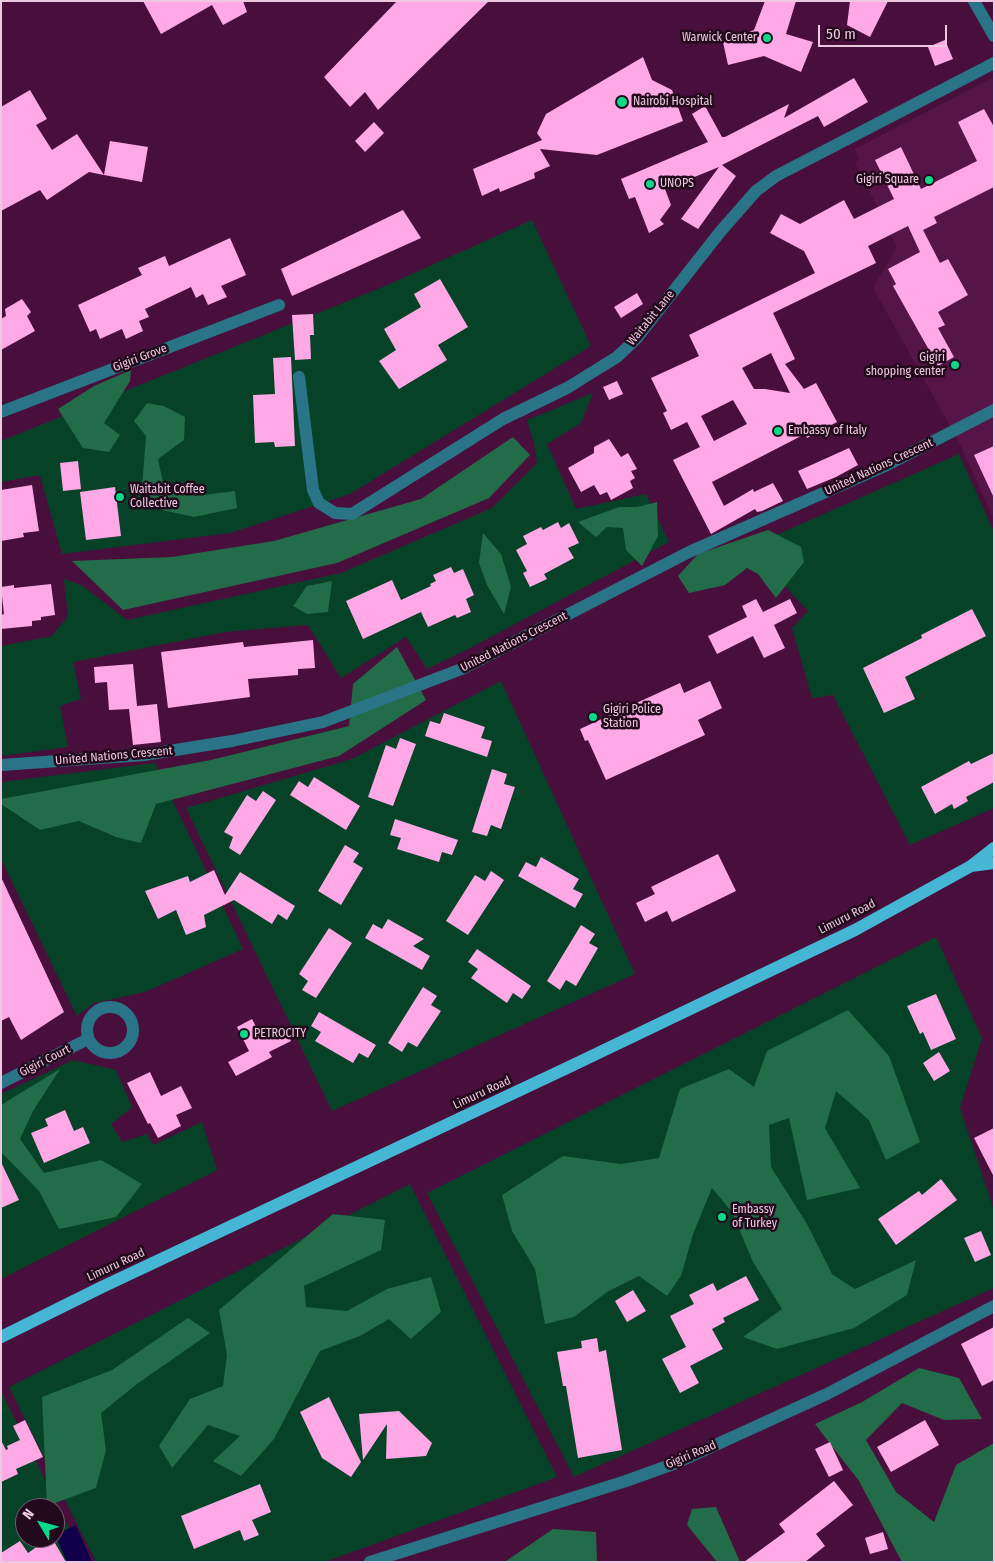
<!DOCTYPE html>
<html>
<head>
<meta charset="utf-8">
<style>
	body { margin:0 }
	#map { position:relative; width:995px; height:1563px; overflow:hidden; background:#490f3c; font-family:"Fira Sans Condensed",sans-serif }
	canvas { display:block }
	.frame { position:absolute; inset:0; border:2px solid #edc9e1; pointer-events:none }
	.north { position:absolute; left:15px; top:1498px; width:50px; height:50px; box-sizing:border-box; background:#22091b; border:1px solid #73566a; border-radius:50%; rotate:307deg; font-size:14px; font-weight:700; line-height:20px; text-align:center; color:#edc9e1 }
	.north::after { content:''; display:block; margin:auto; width:18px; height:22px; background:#09d98b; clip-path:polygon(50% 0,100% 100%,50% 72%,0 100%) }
	.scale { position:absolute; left:818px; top:25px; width:129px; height:22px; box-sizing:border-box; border:2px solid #edc9e1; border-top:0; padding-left:6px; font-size:15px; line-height:18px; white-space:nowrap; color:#edc9e1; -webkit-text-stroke:4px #22091b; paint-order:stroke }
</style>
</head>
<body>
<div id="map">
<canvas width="995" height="1563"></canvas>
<div class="frame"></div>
<div class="north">N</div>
<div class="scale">50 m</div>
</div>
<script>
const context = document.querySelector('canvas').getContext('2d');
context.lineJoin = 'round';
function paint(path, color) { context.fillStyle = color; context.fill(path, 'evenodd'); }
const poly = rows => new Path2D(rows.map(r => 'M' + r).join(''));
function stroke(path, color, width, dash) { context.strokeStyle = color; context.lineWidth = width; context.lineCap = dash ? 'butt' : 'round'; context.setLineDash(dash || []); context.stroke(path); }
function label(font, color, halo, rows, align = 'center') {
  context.font = font + ' "Fira Sans Condensed",sans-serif'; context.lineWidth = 5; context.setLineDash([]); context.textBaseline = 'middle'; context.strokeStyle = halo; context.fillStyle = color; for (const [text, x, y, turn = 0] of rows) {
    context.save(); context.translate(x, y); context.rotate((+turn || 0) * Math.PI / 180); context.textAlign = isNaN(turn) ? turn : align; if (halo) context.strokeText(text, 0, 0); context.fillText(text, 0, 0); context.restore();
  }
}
paint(poly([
	[994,77,994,520,959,442,873,288,897,247,855,162,859,159,855,149]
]), '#561547');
paint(poly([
	[532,220,591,346,350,494,230,533,62,554,40,475,1,482,1,441,385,286],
	[593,393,581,423,547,444,576,509,646,494,669,542,472,647,427,669,406,637,341,678,308,625,225,632,73,662,81,699,60,706,68,747,1,756,1,646,52,636,68,616,64,579,83,586,127,620,341,573,492,508,537,463,534,443,527,420],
	[959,454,994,532,994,808,910,845,833,695,812,698,792,628,808,611,786,587,758,543],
	[501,681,635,974,332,1111,186,808,352,759],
	[155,763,243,949,145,992,94,1003,77,1016,1,859,1,782],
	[936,937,982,1038,960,1108,994,1210,994,1288,574,1477,427,1193],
	[73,1060,116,1070,132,1107,111,1124,122,1142,147,1134,153,1145,202,1122,217,1170,1,1279,1,1094],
	[410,1184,557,1477,325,1562,96,1562,9,1387],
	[1,1391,86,1562,1,1562],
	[25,1508,55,1508,55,1538,25,1538]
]), '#054228');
paint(poly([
	[131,370,130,381,104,423,120,435,109,452,83,448,58,409,94,386],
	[147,403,164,406,185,417,184,440,158,459,164,487,196,496,235,491,237,508,194,517,162,510,142,487,146,436,134,421],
	[513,437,530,455,489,498,337,563,123,610,72,561,172,557,274,541,421,499],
	[657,502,658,536,642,566,626,550,623,528,607,527,596,537,578,522,619,507,637,507],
	[768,530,801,547,804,562,776,598,758,574,747,568,725,585,689,593,678,576,698,554],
	[483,533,501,554,511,587,504,614,487,585,479,563],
	[332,581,328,612,307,614,293,606,307,586],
	[397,647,426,700,339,756,156,804,141,843,116,837,79,821,40,830,1,804,1,799,211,760,349,726,353,684],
	[848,1010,889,1056,920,1142,886,1160,869,1120,836,1091,825,1128,860,1188,807,1200,789,1118,769,1125,771,1167,807,1224,832,1274,855,1289,916,1260,907,1295,854,1328,777,1349,743,1337,782,1309,753,1262,732,1212,712,1188,693,1234,681,1276,667,1296,639,1276,607,1292,574,1317,545,1324,535,1269,512,1231,502,1195,563,1156,621,1164,659,1158,680,1089,729,1069,754,1087,767,1051],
	[60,1069,33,1111,20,1139,44,1173,101,1160,142,1184,116,1217,59,1229,39,1191,1,1152,1,1105],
	[333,1214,385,1220,381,1250,304,1286,306,1307,347,1311,387,1289,431,1277,441,1312,411,1339,389,1319,360,1336,320,1351,274,1439,241,1476,213,1461,240,1436,208,1425,172,1468,159,1446,190,1399,223,1386,227,1355,219,1310],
	[188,1318,210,1333,137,1384,101,1413,106,1450,96,1488,47,1506,42,1397,112,1370],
	[919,1368,959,1378,982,1419,944,1420,902,1403,866,1440,896,1492,934,1522,956,1465,994,1443,994,1562,902,1562,859,1481,815,1424,862,1402],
	[716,1507,740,1562,717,1562,687,1525,692,1509],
	[553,1529,596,1532,597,1562,506,1561]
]), '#236c49');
paint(poly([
	[76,1525,92,1562,67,1562,55,1535]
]), '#10004a');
paint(poly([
	[143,1,243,1,247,12,223,25,212,5,161,34],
	[397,1,489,1,378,110,365,92,350,107,324,77],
	[765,1,796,1,786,34,813,42,801,72,764,56,728,65,723,42,754,30],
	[850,1,888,1,870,37,847,25],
	[945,40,953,59,935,66,928,47],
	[643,57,652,80,672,90,683,121,597,155,540,149,550,166,534,173,535,178,500,192,499,188,482,196,473,169,542,140,537,133,546,114],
	[854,78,868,102,824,127,818,116,722,165,736,176,698,229,681,219,719,167,665,189,671,205,660,220,664,224,649,233,635,197,629,199,621,179,708,142,692,114,705,106,722,137,725,137,789,104,784,118],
	[30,90,47,119,36,125,52,150,77,134,104,175,89,172,47,200,40,190,1,211,1,107],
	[984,109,994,127,994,187,934,217,937,223,923,230,940,263,948,259,968,295,938,312,945,325,938,328,954,357,938,366,893,286,896,284,888,269,920,252,908,226,868,246,876,263,773,313,795,359,785,364,804,389,816,383,837,422,807,438,805,434,712,482,724,506,753,489,754,492,773,483,783,501,762,511,757,512,755,509,711,534,673,460,700,447,687,422,671,430,663,413,667,411,651,378,699,356,689,335,815,273,804,251,770,233,781,214,800,224,844,200,854,219,894,199,875,160,901,147,921,189,977,161,958,122],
	[771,353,778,368,790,393,765,389,754,389,742,368],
	[733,400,747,424,714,441,701,416],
	[374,122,384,133,365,152,355,141],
	[110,141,148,147,142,182,104,175],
	[403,210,421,238,292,296,281,269],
	[230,238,246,275,221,286,227,297,208,305,203,294,196,298,191,287,145,309,149,317,139,321,143,331,126,339,122,329,100,339,96,329,90,332,78,305,142,275,138,268,165,256,169,266],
	[440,279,468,327,438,345,447,360,399,389,379,361,396,350,384,329,421,307,414,294],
	[637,293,643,304,621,318,614,307],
	[22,299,31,312,27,316,35,331,1,350,1,319,6,316,5,309],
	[313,314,314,335,310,335,311,359,295,360,292,315],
	[291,357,295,446,275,447,274,442,255,443,253,395,275,394,273,358],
	[617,381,623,394,609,400,603,387],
	[609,439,621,457,628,453,637,469,631,471,635,478,630,481,633,488,611,500,607,492,600,495,594,485,581,492,568,468,594,453,594,447],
	[994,446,994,498,974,455],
	[849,448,858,465,836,477,807,489,798,471],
	[78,461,81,489,63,491,60,463],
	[32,485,39,531,23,533,24,537,1,541,1,490],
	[115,487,121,536,86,540,80,492],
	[558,522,561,528,569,523,579,543,568,548,574,558,544,574,547,579,530,587,523,573,527,571,516,550,527,544,523,536,541,527,543,530],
	[451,567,454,573,463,569,474,595,466,599,471,612,457,618,455,615,428,627,421,612,363,639,346,601,392,580,401,600,431,586,430,584,436,581,433,575],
	[51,584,55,615,41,617,41,620,32,621,32,626,1,629,1,615,4,614,1,587,14,585,14,588],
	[756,599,763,612,790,599,797,613,774,625,785,648,764,658,753,636,717,654,708,636,747,617,742,606],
	[972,609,986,636,905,677,915,699,884,713,863,668,922,638,921,635],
	[313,640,315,668,298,669,298,675,248,679,250,697,168,708,161,652,243,642,244,647],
	[133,664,137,706,157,704,161,742,133,745,129,709,109,710,107,682,95,683,94,667],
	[710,681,722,708,698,720,705,735,606,780,588,740,585,741,580,729,680,683,684,693],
	[444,713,485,727,481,738,492,741,487,757,425,736,430,721,440,724],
	[400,738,416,744,393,806,368,797,386,745,396,749],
	[994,753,994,782,966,797,968,801,954,809,952,804,935,814,921,787,969,761,971,764],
	[492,769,507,774,504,784,515,787,501,829,491,825,487,836,472,832],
	[314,777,360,806,346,830,290,795,299,781,308,787],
	[263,791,276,800,240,855,229,848,233,837,224,832,247,795,256,801],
	[395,819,458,840,452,855,442,852,439,862,397,849,401,838,390,835],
	[345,845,359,853,353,862,363,868,341,905,318,891],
	[718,854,736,891,672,922,667,911,645,922,636,903,655,894,651,887],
	[541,857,579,879,573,889,583,894,575,908,518,876,526,862,536,867],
	[214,870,225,895,240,872,295,906,287,920,278,914,272,924,234,900,204,915,206,927,186,935,176,910,158,919,145,891,188,876,190,882],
	[491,871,504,880,468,935,446,921,475,875,485,881],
	[1,877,64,1012,21,1040,9,1017,1,1021],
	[388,919,424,939,413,946,430,956,422,970,365,938,373,924,382,929],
	[581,925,595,934,589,943,598,948,576,986,566,980,560,990,547,981],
	[329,928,352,943,316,998,302,990,308,981,299,974],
	[477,949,531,986,522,999,513,993,507,1003,471,978,478,969,468,962],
	[423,987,437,996,431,1005,441,1011,417,1047,408,1042,402,1052,388,1043],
	[936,994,956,1039,931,1050,923,1032,920,1034,907,1006],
	[319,1012,376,1045,368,1058,359,1053,353,1063,315,1041,321,1032,311,1026],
	[252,1019,262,1038,285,1027,291,1041,269,1052,272,1057,236,1076,228,1062,249,1051,237,1027],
	[939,1052,950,1071,934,1081,923,1063],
	[150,1072,161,1096,181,1086,192,1108,176,1115,181,1126,158,1138,150,1123,148,1124,127,1083],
	[65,1110,74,1131,83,1127,90,1143,44,1163,31,1133,48,1126,45,1119],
	[994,1128,994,1177,974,1138],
	[1,1162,19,1200,1,1208],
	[941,1179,957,1200,896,1245,878,1219,919,1191,922,1195],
	[981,1231,991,1255,975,1262,964,1238],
	[746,1276,759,1300,723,1318,725,1322,712,1329,723,1349,690,1366,699,1383,680,1393,662,1359,686,1347,670,1316,694,1304,689,1295,713,1283,717,1291],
	[633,1290,646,1311,627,1322,615,1301],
	[994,1327,994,1380,982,1386,961,1344],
	[597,1338,599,1352,606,1350,622,1450,578,1458,566,1386,563,1386,557,1352,582,1348,581,1341],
	[329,1397,361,1462,351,1477,322,1458,300,1412],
	[399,1411,432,1443,426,1456,386,1459,387,1424,363,1460,359,1414],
	[25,1420,43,1457,16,1469,18,1474,1,1482,1,1440,6,1450,8,1449,7,1446,20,1440,13,1426],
	[925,1420,939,1445,891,1472,877,1447],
	[830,1442,843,1470,829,1477,815,1449],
	[834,1481,853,1505,816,1534,825,1546,805,1562,744,1562,785,1532,779,1524],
	[260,1484,271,1512,252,1520,259,1535,244,1541,240,1530,194,1549,181,1516],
	[883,1532,888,1549,870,1554,865,1538],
	[49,1538,52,1538,66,1562,1,1562,1,1553,20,1541,28,1553]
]), '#fea9e5');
stroke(poly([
	[974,1,994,36],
	[299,377,313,490,319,503,335,513,352,514,503,419,567,388,617,357,636,339,720,232,756,191,776,176,994,63],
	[1,412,279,305],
	[1,765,144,755,232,741,323,722,464,668,689,552,887,465,994,410],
	'87 1030a23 23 0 1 1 46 0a23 23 0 1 1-46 0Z',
	[1,1083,88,1039],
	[370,1562,626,1481,676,1463,827,1394,994,1306]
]), '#2a7487', 12);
stroke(poly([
	[971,866,994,863],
	[1,1337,102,1287,569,1067,855,930,971,866,994,848]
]), '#45b7d5', 12);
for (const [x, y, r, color] of [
	[767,38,5,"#09d98b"],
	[622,102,6,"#09d98b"],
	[929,180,5,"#09d98b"],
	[650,184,5,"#09d98b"],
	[955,365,5,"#09d98b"],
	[778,431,5,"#09d98b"],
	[120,497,5,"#09d98b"],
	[593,717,5,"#09d98b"],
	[244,1034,5,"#09d98b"],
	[722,1217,5,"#09d98b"]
]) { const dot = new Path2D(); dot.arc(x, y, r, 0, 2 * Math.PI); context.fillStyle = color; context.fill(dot); stroke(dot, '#22091b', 2); }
label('12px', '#edc9e1', '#22091b', [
	["Warwick Center",757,38,"right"],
	["Nairobi Hospital",633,102],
	["Gigiri Square",919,180,"right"],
	["UNOPS",660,184],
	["Gigiri",945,358,"right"],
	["shopping center",945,372,"right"],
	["Embassy of Italy",788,431],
	["Waitabit Coffee",130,490],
	["Collective",130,504],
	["Gigiri Police",603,710],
	["Station",603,724],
	["PETROCITY",254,1034],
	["Embassy",732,1210],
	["of Turkey",732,1224]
], 'left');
label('12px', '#edc9e1', '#22091b', [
	["Waitabit Lane",651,318,-51],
	["Gigiri Grove",140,358,-21],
	["United Nations Crescent",879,467,-25],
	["United Nations Crescent",514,642,-27],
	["United Nations Crescent",114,756,-5],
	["Limuru Road",847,917,-27],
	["Gigiri Court",45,1061,-27],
	["Limuru Road",482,1093,-25],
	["Limuru Road",116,1265,-25],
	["Gigiri Road",691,1455,-23]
]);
</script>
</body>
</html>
